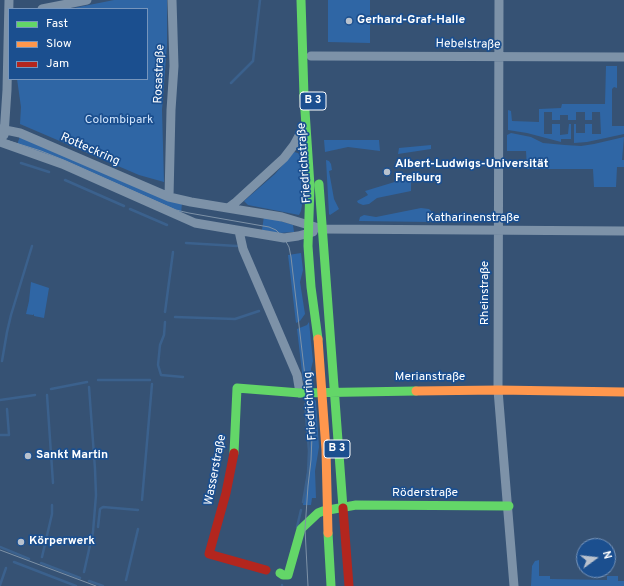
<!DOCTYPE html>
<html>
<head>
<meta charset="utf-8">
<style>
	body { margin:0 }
	#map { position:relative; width:624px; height:586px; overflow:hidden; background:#365274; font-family:Overpass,sans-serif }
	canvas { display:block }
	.legend { position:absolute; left:8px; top:8px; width:140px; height:72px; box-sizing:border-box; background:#1b4f8f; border:1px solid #7695bc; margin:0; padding:5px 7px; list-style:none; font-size:12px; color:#fff }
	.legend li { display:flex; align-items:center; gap:8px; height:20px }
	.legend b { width:20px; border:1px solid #7695bc }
	.north { position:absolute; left:576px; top:538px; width:40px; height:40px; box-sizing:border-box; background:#1b4f8f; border:1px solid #7695bc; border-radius:50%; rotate:75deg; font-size:11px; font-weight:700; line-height:16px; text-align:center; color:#fff }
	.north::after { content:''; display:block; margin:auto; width:14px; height:18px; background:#b9c2ce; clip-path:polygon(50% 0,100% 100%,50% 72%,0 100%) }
</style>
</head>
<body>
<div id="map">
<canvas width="624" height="586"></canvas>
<ul class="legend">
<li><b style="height:5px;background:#63d668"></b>Fast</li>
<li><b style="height:5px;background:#ff974d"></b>Slow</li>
<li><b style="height:5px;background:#b3261e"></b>Jam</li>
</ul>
<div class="north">N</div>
</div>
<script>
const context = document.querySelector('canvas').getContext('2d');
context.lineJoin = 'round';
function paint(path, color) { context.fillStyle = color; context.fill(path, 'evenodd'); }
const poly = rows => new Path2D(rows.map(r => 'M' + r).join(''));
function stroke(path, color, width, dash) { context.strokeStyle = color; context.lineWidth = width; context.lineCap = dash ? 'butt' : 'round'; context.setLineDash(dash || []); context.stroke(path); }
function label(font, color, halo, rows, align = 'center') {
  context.font = font + ' Overpass,sans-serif'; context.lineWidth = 3.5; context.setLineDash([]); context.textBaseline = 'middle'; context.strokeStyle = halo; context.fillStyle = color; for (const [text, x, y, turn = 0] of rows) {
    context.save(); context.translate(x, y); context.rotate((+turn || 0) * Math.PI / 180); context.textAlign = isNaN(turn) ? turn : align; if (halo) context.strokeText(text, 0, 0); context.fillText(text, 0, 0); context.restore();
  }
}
paint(poly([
	[114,0,167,0,167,45,162,110,164,182,139,175,20,124,21,107,17,79,147,79,147,9,69,9],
	[328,0,370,0,370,43,328,42],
	[606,66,617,66,617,88,614,87,612,89,612,126,624,126,624,134,587,142,574,143,574,124,576,124,576,133,585,133,585,124,592,124,592,134,601,134,600,112,592,112,592,120,585,120,585,112,576,112,576,120,568,120,568,115,560,115,560,120,552,120,552,112,544,112,544,134,552,134,552,124,560,124,560,135,568,134,569,124,571,124,571,139,561,139,561,142,527,133,508,130,508,110,511,111,512,121,539,122,539,109,561,108,562,104,605,104],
	[511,133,531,137,543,143,565,145,581,146,594,144,624,137,622,160,624,160,624,167,617,167,616,187,594,187,593,169,527,169,526,151,507,151,507,135],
	[20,136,182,203,181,214,17,145],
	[324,140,379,140,380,151,348,147,325,152],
	[431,145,431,149,398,154,399,148],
	[294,152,298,153,300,156,302,205,301,211,299,215,248,205,244,201,275,174],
	[326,160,329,161,331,164,332,170,329,171,334,199,339,209,330,215,329,214],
	[411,177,411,191,377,198,369,204,363,205,358,203,357,201,368,195,365,191],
	[421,208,429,209,431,211,431,222,359,221,360,217,364,215,376,217],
	[264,216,293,225,294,232,279,233,262,230],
	[301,253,303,270,300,282,305,314,300,321,296,323,288,255],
	[31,282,49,288,44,318,34,316,34,314,33,315,26,314,29,301],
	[309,322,313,361,311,369,312,380,303,381,297,329,307,325],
	[304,397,313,398,316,401,319,447,315,471,316,498,312,498,311,505,303,505,310,447,309,419],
	[539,560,539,576,550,576,550,579,607,580,607,576,618,576,618,581,624,581,624,586,531,586,532,566,535,561]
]), '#2f66a5');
stroke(poly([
	[231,83,253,61,260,0],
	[21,163,49,172],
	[65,180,124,206],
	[130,209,167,225],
	[186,243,237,246],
	[165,312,173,252],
	[175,317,235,319,259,311],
	[165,322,164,335,160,345,158,365,161,375,183,377],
	[2,361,7,332,11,315,32,246],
	[98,380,150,380],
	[51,389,87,382],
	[47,395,53,483],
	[0,400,35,395],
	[0,435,9,435,7,409],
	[142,500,152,384],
	[303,502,308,473,309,451,305,404],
	[98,527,100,509,103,507,138,510],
	[297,527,301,510],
	[0,547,29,559],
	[42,557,52,514,52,505],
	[14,562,76,586],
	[41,563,80,578],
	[84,572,93,532,96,495,95,469,89,387],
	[126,580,138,529],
	[89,581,103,586],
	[0,585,6,568],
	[282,586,282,585]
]), '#3b618d', 2.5);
stroke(poly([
	[499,0,498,390,514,586],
	[42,9,87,0],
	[311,56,624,57],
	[0,129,20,133,169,197,191,202,282,217,322,229,624,231],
	[4,135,7,90,9,0],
	[0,142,62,164,195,223,284,238,298,236,313,232],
	[169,197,171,110,174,66,172,0],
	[228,208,236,202,284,158,294,145,305,125],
	[239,231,243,249,297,375,300,393]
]), '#7d92a8', 9);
stroke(poly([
	[301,0,304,96,310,186,308,246,311,287,318,339],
	[319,184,343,508],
	[234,453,237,388,300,393,416,391],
	[328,533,331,586],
	[280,573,283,575,288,575,301,529,318,513,323,511,356,505,509,506]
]), '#63d668', 9);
stroke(poly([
	[318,339,326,450,328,533],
	[416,391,498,390,624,392]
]), '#ff974d', 9);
stroke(poly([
	[234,453,226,493,209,554,266,570],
	[343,508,349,586]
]), '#b3261e', 9);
stroke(poly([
	[0,138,41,151,66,161,176,210,189,213,269,227,276,230,284,238,289,247,291,257,312,436,311,460,308,486,305,529,308,586],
	[0,550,96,586]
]), '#7e92a7', 1);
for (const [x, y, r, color] of [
	[349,21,4,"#b9c2ce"],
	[387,172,4,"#b9c2ce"],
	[28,456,4,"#b9c2ce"],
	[21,542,4,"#b9c2ce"]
]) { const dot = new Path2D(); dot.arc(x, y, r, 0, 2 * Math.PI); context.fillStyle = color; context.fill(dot); stroke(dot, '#1b4f8f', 1.5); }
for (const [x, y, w] of [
	[313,101,26],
	[337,449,26]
]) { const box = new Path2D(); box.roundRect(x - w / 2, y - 9, w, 18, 3); context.fillStyle = '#1b4f8f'; context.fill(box); stroke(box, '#fff', 1); }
label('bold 11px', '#fff', null, [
	["B 3",313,101],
	["B 3",337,449]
]);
label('bold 12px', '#fff', '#1b4f8f', [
	["Gerhard-Graf-Halle",357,21],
	["Albert-Ludwigs-Universität",395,165],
	["Freiburg",395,179],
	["Sankt Martin",36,456],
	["Körperwerk",29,542]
], 'left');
label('12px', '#fff', '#1b4f8f', [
	["Hebelstraße",468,45,1],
	["Rosastraße",160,74,-88],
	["Rotteckring",90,150,24],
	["Friedrichstraße",305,163,-94],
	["Katharinenstraße",473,219],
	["Rheinstraße",486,293,-90],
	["Merianstraße",430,378],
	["Friedrichring",311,406,-94],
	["Wasserstraße",216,470,-79],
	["Röderstraße",425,494]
]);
label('12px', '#cfe3fa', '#1b4f8f', [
	["Colombipark",119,121]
]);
</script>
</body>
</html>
